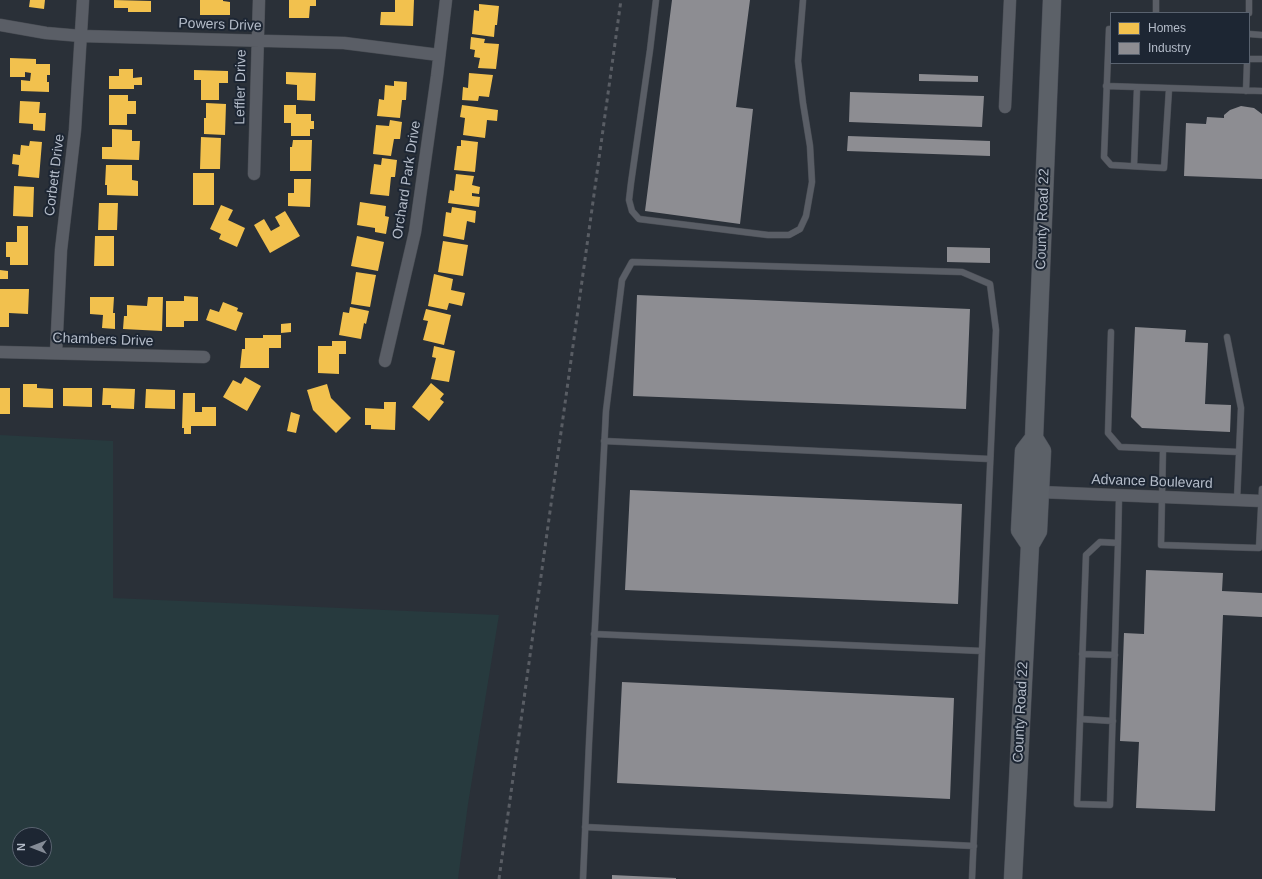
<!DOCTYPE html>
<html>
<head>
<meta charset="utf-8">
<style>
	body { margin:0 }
	#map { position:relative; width:1262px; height:879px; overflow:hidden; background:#2a3038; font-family:Helvetica,sans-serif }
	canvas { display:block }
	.legend { position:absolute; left:1110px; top:12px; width:140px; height:52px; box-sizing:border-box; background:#1d2633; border:1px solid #59626f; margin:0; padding:5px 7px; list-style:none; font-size:12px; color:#b4bcc9 }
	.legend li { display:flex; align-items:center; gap:8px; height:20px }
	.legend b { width:20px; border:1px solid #59626f }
	.north { position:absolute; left:12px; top:827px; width:40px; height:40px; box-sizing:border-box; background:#1d2633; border:1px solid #59626f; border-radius:50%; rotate:270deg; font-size:11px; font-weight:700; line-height:16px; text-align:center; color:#b4bcc9 }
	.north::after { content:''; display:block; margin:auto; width:14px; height:18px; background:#848b96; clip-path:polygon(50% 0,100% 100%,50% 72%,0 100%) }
</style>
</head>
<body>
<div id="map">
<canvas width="1262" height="879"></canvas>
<ul class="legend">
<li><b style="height:11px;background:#f2c14e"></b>Homes</li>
<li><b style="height:11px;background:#8d8d92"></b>Industry</li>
</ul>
<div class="north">N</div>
</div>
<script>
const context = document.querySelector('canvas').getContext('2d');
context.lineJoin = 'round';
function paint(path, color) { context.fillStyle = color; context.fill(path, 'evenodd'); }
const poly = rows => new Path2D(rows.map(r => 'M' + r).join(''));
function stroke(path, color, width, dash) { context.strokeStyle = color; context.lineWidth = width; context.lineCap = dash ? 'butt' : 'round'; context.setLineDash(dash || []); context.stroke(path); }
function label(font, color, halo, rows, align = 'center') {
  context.font = font + ' Helvetica,sans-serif'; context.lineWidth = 4; context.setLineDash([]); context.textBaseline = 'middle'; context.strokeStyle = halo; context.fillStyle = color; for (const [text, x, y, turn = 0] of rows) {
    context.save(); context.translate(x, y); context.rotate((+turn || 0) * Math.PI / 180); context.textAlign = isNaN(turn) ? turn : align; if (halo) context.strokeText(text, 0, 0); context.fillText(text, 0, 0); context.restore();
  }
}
paint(poly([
	[0,435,113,441,113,598,499,615,468,804,458,879,0,879],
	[20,835,44,835,44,859,20,859]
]), '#273a3e');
paint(poly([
	[30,0,45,0,44,9,29,7],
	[114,0,151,1,151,12,128,12,128,8,114,8],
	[200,0,223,0,223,1,230,2,230,15,200,15],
	[289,0,316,0,316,6,310,6,309,18,289,18],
	[395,0,414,0,413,26,380,25,381,12,395,12],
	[479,4,499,6,497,25,495,25,494,37,472,34,474,10,479,11],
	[471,37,485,39,484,43,499,44,496,69,478,68,480,58,474,57,475,50,470,49],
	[10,58,36,59,36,64,50,64,50,75,47,75,47,82,49,82,49,92,21,91,21,80,30,81,31,73,25,72,25,77,10,77],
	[119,69,133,69,133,78,142,77,142,85,134,85,134,89,109,89,109,76,119,76],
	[194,70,228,71,228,83,219,83,219,100,201,100,201,80,194,80],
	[286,72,316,73,315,101,297,100,297,85,286,84],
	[469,73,493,75,489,97,479,96,478,101,462,100,463,87,468,88],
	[394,81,407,82,406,100,402,100,400,118,377,116,379,99,384,100,385,85,394,86],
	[109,95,128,95,128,101,136,101,136,114,127,114,127,125,109,125],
	[20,101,40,102,39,113,46,113,45,131,33,130,33,124,19,123],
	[206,103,226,104,225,135,204,134,204,118,206,118],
	[284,105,296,105,296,114,311,114,311,121,314,121,314,129,310,129,310,136,291,136,291,123,284,123],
	[462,105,498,110,497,121,487,120,485,138,463,135,465,118,460,117],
	[390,120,402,122,400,139,394,139,391,156,373,154,376,125,389,126],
	[112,129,132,130,132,141,140,141,139,160,102,159,102,147,112,147],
	[201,137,221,138,220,169,200,169],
	[293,140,312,140,311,171,290,171,290,147,292,147],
	[461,140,478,142,475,172,454,170,457,146,461,146],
	[30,141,42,142,39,178,18,176,19,165,12,164,13,154,20,155,21,145,29,146],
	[382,158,397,160,395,177,391,177,389,196,370,194,374,164,381,165],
	[106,165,132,165,132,180,138,181,138,196,107,195,107,185,105,185],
	[193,173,214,173,214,205,193,205],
	[456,174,474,176,472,185,480,187,479,194,472,193,472,196,480,197,479,207,448,203,450,190,454,191],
	[294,179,311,179,310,207,288,206,288,193,294,193],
	[14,186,34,187,33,217,13,216],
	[360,202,386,206,385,216,389,217,386,234,375,232,375,228,357,225],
	[99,203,118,203,117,230,98,230],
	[221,205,233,210,228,220,245,228,237,247,219,239,221,234,210,229],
	[452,207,476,211,475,223,467,221,464,240,443,236,446,212,451,213],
	[285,211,300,236,270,253,254,225,264,219,271,231,280,226,275,217],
	[17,226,28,226,28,265,10,265,10,257,6,257,6,242,17,242],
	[95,236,114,236,114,266,94,266],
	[357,236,384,242,378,271,351,266],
	[443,241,468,245,463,276,438,272],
	[0,270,8,271,8,279,0,279],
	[356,272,376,275,370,307,351,304],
	[434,274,453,279,451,290,465,293,462,306,449,303,447,310,428,306],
	[0,289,29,289,28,314,9,313,9,327,0,327],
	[184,296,198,297,198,321,184,321,184,327,166,327,166,301,184,301],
	[90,297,114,297,113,313,115,313,115,329,102,328,103,315,90,314],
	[148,297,163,297,162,331,123,329,124,316,127,316,127,305,147,306],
	[223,302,238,308,237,311,243,313,236,331,206,320,210,309,219,312],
	[350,307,369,311,366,324,364,323,361,339,339,335,343,312,349,313],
	[426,309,451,315,444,345,423,340,428,321,423,320],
	[291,323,291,332,281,333,281,324],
	[263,335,281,335,281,348,269,348,269,368,240,368,242,349,245,349,245,338,263,338],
	[332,341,346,341,346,354,339,354,339,374,318,373,318,346,332,346],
	[434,346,455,351,449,382,431,379,436,358,432,357],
	[245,377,261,386,247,411,223,397,233,380,241,384],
	[431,383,444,394,440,399,444,402,429,421,412,407],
	[23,384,37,384,37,388,53,389,53,408,23,407],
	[327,384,331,398,351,418,336,433,313,410,307,390],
	[0,388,10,388,10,414,0,414],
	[63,388,92,388,92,407,63,406],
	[103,388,135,389,134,409,111,408,111,405,102,405],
	[146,389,175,390,175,409,145,408],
	[183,393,195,393,195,412,202,412,202,407,216,407,216,426,191,426,191,434,184,434,184,428,182,428],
	[384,402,396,402,395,430,371,429,371,425,365,425,365,408,384,409],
	[291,412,300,415,296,433,287,431]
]), '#f2c14e');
paint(poly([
	[672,0,750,0,736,107,753,109,740,224,645,211],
	[919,74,978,76,978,82,919,81],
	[850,92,984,96,982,127,849,122],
	[1241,106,1254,108,1262,114,1262,179,1184,176,1186,123,1206,124,1207,117,1224,118,1224,115,1230,110],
	[848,136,990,141,990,156,847,151],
	[947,247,990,248,990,263,947,262],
	[637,295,970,309,966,409,633,396],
	[1135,327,1186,330,1185,342,1208,343,1205,404,1231,405,1230,432,1142,428,1131,417],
	[630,490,962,504,958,604,625,590],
	[1146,570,1223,573,1222,591,1262,593,1262,617,1223,615,1215,811,1136,808,1139,742,1120,741,1124,633,1144,634],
	[622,682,954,698,950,799,617,783],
	[612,875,676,878,676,879,612,879]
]), '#8d8d92');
const lane = poly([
	[656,0,650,50,631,183,629,200,632,211,639,219,768,235,789,235,800,229,806,216,812,182,810,146,803,103,798,61,803,0],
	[1156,13,1156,0],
	[1249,13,1249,0],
	[1111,29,1109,29,1104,157,1111,165,1164,168,1169,89],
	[1249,34,1262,35],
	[1249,59,1262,59],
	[1106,86,1262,91],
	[1246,91,1247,63],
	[1134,166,1137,88],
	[1111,332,1108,433,1120,447,1239,452],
	[1227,337,1241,408,1237,500],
	[604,441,990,459],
	[1163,449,1161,545,1259,548,1262,489],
	[1118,543,1100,542,1086,555,1077,804,1110,805,1118,543,1119,496],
	[594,634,982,651],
	[1082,654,1115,655],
	[1080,719,1113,721],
	[585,827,974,846],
	[583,879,589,743,606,411,622,280,632,262,962,272,990,284,996,330,972,879]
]);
const street = poly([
	[0,25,46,33,81,36,344,43,439,55],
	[1005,107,1010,0],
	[254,174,259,0],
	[0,352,204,357],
	[56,353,61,250,75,130,83,0],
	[385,361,415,232,437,76,446,0],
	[1040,492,1262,501]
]);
const primary = poly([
	[1030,545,1020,530,1024,451,1034,438,1052,0],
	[1013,879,1030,545,1038,531,1042,451,1034,438]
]);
stroke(lane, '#484c53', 7);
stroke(street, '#484c53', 13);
stroke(primary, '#484c55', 19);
stroke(lane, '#5a5e66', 6);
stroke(street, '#5a5e66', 12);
stroke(primary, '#5c6168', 18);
stroke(poly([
	[499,879,621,0]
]), '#595d64', 3, [4, 4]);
label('14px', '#b4bcc9', '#1d2633', [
	["Powers Drive",220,25,2],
	["Leffler Drive",241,87,-89],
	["Corbett Drive",55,175,-83],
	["Orchard Park Drive",407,180,-81],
	["County Road 22",1043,219,-88],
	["Chambers Drive",103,340,2],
	["Advance Boulevard",1152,482,2],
	["County Road 22",1021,712,-87]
]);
</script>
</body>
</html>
